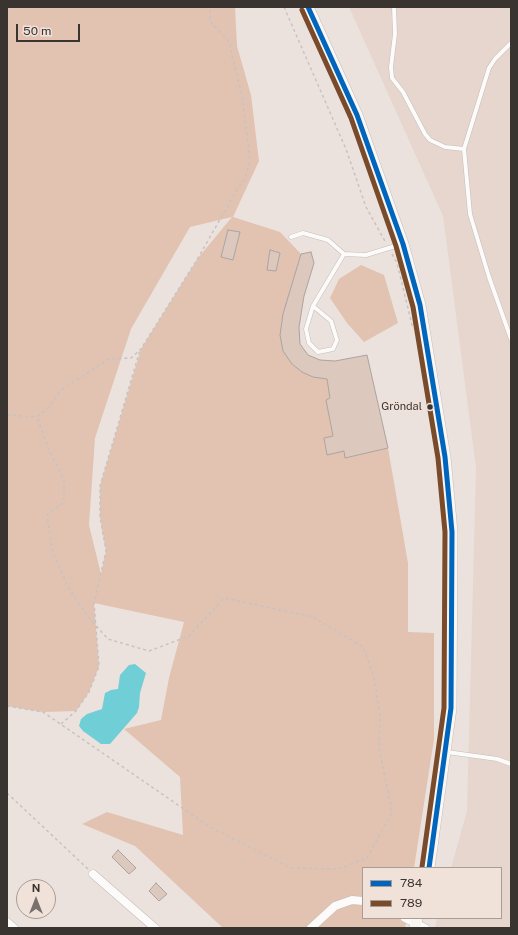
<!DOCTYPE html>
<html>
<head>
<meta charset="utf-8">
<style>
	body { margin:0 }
	#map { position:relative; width:518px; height:935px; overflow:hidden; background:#ebe2de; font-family:"Public Sans",sans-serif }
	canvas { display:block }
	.frame { position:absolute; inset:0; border:8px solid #3a3431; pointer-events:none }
	.legend { position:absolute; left:362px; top:867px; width:140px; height:52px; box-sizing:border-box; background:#f0e1d9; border:1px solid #a79c96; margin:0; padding:5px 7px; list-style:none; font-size:12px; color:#3a3431 }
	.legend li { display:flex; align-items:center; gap:8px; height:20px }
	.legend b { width:20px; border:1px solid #a79c96 }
	.north { position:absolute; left:16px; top:879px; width:40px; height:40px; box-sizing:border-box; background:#f0e1d9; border:1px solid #a79c96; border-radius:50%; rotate:0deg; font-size:11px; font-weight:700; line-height:16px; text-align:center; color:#3a3431 }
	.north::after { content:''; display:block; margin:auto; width:14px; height:18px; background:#78716e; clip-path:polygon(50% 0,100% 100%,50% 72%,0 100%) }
	.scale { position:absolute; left:16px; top:24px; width:64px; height:18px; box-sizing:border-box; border:2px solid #3a3431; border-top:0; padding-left:5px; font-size:12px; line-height:14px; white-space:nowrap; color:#3a3431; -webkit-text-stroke:3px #f0e1d9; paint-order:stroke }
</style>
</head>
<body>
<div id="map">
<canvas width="518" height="935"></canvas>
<div class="frame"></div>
<ul class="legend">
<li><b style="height:5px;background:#0065bd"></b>784</li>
<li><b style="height:5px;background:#7a4b2a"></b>789</li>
</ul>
<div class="north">N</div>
<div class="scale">50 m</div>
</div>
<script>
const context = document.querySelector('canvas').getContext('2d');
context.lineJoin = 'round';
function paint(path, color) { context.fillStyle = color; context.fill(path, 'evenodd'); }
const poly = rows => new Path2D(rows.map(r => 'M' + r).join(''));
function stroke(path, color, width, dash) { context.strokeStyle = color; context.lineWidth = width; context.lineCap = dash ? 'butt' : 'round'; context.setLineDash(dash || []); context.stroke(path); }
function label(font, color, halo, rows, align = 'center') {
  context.font = font + ' "Public Sans",sans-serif'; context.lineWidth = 3.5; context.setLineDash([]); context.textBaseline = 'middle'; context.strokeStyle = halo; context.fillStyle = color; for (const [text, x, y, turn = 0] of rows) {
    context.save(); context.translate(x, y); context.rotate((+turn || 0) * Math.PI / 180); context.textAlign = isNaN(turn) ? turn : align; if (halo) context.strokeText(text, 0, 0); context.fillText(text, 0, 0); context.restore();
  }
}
paint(poly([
	[349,7,511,7,511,928,435,928,437,918,501,918,501,868,451,868,467,811,476,468,443,216]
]), '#e6d6ce');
paint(poly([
	[7,7,235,7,237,46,251,95,259,161,233,217,280,232,301,254,281,324,283,351,292,364,302,372,313,377,327,379,330,398,326,400,333,436,324,438,327,455,344,451,346,458,388,448,408,563,408,632,434,633,434,739,414,868,363,868,363,918,407,918,405,928,223,928,135,846,82,824,107,812,183,835,180,777,124,729,161,720,169,678,184,622,94,603,99,666,89,692,76,711,43,712,7,706],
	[232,217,198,258,141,349,100,486,100,517,106,551,101,574,89,525,95,438,131,329,190,227],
	[228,230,240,232,233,260,221,257],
	[270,250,280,253,276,271,267,270],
	[361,265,384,275,398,323,364,342,347,323,330,298,339,279]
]), '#e2c2b1');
paint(poly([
	[135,664,146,673,140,693,139,707,137,713,110,744,101,744,83,731,79,726,81,719,87,714,102,709,105,693,111,690,118,689,120,675,129,665]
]), '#70ced6');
const building = poly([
	[228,230,240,232,233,260,221,257,228,230],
	[270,250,280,253,276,271,267,270,270,250],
	[311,252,314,263,304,296,299,327,300,344,308,355,320,360,335,361,367,355,388,448,345,458,344,451,327,455,324,438,333,436,326,400,330,398,327,379,313,377,302,372,292,364,283,351,280,335,283,314,301,254,311,252],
	[118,850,136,868,129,874,112,857,118,850],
	[156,883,167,894,159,901,149,891,156,883]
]);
paint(building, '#dcc8bd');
stroke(building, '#aaa3a0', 1);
const lane = poly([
	[394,7,395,34,391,67,392,78,403,92,425,134,430,140,445,147,464,149,489,68,495,59,511,43],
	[464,149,470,214,489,277,511,339],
	[291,237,303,233,328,240,344,254,366,255,402,244],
	[313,306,331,321,337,340,333,349,318,352,309,343,306,329,313,306,344,254],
	[447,752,497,759,511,764]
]);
const street = poly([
	[93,874,155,928],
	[405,918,425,928],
	[7,922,14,928],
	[311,928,335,906,352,900,363,901]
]);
const secondary = poly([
	[308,7,357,115,403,244,420,305,445,457,452,532,451,708,429,868],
	[415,928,417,918]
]);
stroke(lane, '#c3bdba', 5);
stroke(street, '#c3bdba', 9);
stroke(secondary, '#c3bdba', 12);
stroke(poly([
	[284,7,346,149,366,207,386,243],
	[392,254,397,263,413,329],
	[7,415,37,417],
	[7,706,43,712,210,827,291,868,338,869,367,858,392,812,379,747,380,717,374,676,363,647,313,617,224,598,189,636,149,651,108,639,89,618,69,589,53,553,47,515,64,502,64,480,48,448,37,417,48,408,61,390,109,359,131,358,141,349,198,258,235,193,246,177,250,159,242,95,232,56,230,43,210,21,210,7],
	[61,724,76,711,89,692,99,666,94,603,106,551,100,517,100,486,140,350],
	[7,793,88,869]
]), '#c7c3c1', 1.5, [3, 3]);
stroke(lane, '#fcfbfa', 4);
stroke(street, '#fcfbfa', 8);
stroke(secondary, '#f9f6f4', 11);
stroke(poly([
	[308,7,357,115,403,244,420,305,445,457,452,532,451,708,429,868]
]), '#0065bd', 5);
stroke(poly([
	[302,10,351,118,396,246,413,307,438,458,445,532,444,708,422,867]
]), '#7a4b2a', 5);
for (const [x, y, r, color] of [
	[430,407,3.5,"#3a3431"]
]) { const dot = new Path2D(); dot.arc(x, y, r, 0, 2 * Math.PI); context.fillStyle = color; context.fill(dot); stroke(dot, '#f0e1d9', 1.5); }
label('11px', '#3a3431', '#f0e1d9', [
	["Gröndal",422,407]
], 'right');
</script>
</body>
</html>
